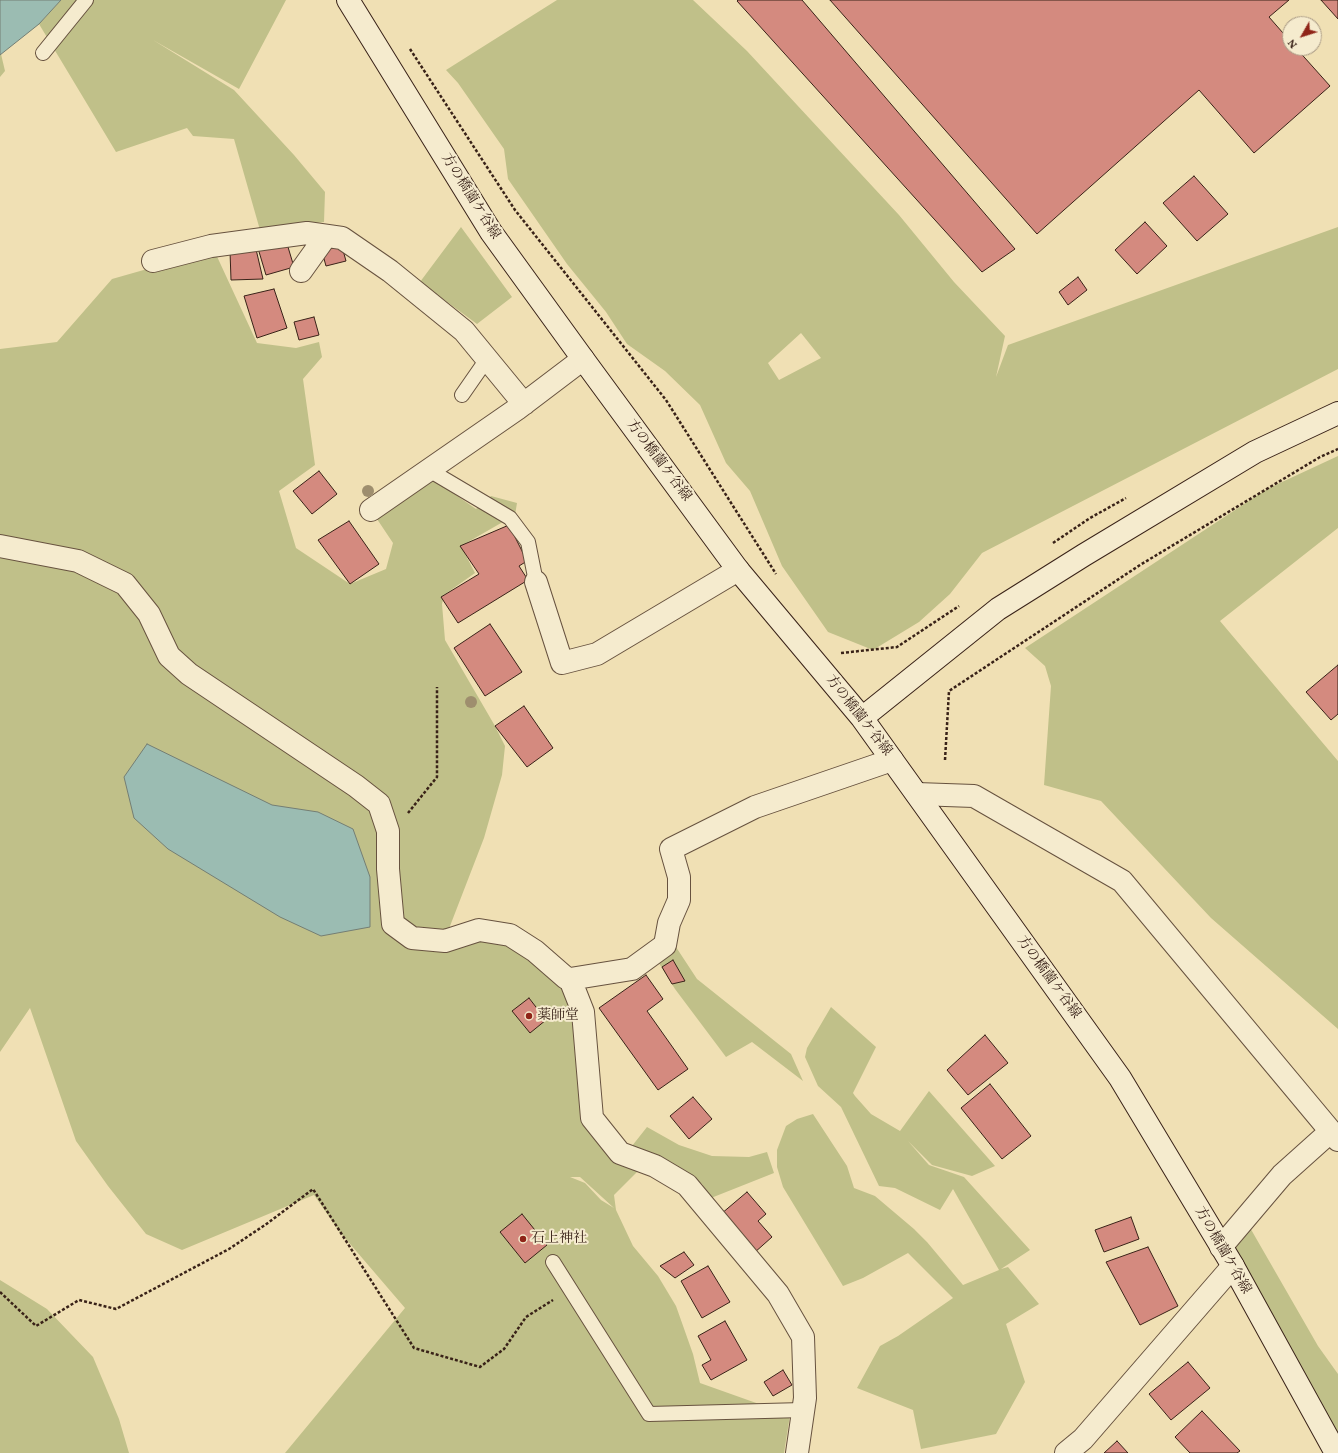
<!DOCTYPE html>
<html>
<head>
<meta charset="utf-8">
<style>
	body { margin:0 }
	#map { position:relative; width:1338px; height:1453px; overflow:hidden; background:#f0e0b4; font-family:Vollkorn,serif }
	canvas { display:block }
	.north { position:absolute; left:1282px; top:16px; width:40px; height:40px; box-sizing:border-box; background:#f5ebce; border:1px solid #aa9b85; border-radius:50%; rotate:231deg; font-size:11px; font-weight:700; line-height:16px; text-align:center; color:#392218 }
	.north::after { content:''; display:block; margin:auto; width:14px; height:18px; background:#8f2418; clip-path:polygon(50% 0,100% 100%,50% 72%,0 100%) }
</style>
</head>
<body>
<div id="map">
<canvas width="1338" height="1453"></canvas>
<div class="north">N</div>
</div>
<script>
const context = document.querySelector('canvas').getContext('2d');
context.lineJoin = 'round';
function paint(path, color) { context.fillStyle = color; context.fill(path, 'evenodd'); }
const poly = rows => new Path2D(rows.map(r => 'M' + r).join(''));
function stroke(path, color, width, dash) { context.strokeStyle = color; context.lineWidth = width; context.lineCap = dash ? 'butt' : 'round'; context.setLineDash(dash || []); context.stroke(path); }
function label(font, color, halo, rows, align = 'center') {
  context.font = font + ' Vollkorn,"Noto Serif JP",serif'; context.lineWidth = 4; context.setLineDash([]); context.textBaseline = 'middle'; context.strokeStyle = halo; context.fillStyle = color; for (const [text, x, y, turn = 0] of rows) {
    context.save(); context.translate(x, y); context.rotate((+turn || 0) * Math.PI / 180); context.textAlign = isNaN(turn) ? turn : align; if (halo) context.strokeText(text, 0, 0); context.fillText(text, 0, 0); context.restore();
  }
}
paint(poly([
	[61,0,286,0,239,89,153,40,234,90,294,155,325,192,324,222,260,230,234,139,193,136,187,128,116,152,39,24],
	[557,0,693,0,747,51,899,215,954,282,1005,336,996,377,1008,345,1338,227,1338,369,982,553,950,594,919,622,873,650,828,632,782,566,750,491,726,463,700,405,665,371,627,344,606,312,567,264,508,179,504,149,458,83,446,70],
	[801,333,821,358,779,380,768,363],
	[1,54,5,71,0,77,0,55],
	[461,227,512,297,477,324,420,282],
	[214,250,257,343,296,348,319,342,322,357,303,379,315,465,279,491,296,548,350,584,386,569,393,543,371,510,430,477,476,509,491,496,517,503,515,515,461,546,475,573,444,595,442,604,445,640,495,726,505,746,502,775,484,838,445,939,501,934,566,978,592,1118,640,1169,614,1195,616,1210,633,1246,658,1276,676,1306,693,1354,700,1383,790,1415,784,1453,285,1453,405,1308,339,1231,314,1195,182,1250,146,1234,108,1186,76,1141,30,1008,0,1052,0,349,57,342,112,279],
	[570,1177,580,1177,614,1208,601,1200,585,1183],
	[1338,456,1338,528,1220,621,1338,761,1338,1029,1211,918,1101,801,1044,785,1051,686,1045,666,1025,648,1267,489],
	[674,944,697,979,791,1054,803,1081,752,1042,726,1057,675,989,657,960],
	[831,1007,876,1047,853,1093,855,1096,871,1114,900,1131,929,1091,995,1166,972,1176,932,1165,908,1141,929,1165,964,1177,1030,1250,1001,1269,1008,1267,1039,1304,1006,1324,1025,1382,996,1434,921,1449,913,1410,857,1388,880,1346,898,1336,953,1298,908,1253,863,1278,843,1286,783,1187,777,1167,777,1150,786,1126,797,1119,813,1114,847,1166,854,1188,875,1196,914,1229,927,1242,963,1285,999,1270,953,1189,940,1210,895,1188,879,1186,841,1107,818,1086,805,1057,807,1048],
	[647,1127,679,1145,712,1156,749,1157,767,1152,774,1173,711,1198,702,1184,632,1146],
	[1245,1219,1318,1346,1338,1374,1338,1433,1229,1238],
	[0,1280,47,1309,93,1357,119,1419,129,1453,0,1453]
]), '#c0c089');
const water = poly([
	[0,0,61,0,39,24,0,55,0,0],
	[147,744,272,805,318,812,353,829,370,877,370,927,321,936,280,917,168,849,134,818,124,777,147,744]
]);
paint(water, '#9bbcb2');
stroke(water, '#747e74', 1);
const building = poly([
	[738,0,802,0,1015,249,982,272,737,1,738,0],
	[830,0,1289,0,1269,17,1290,41,1290,48,1296,48,1330,86,1254,153,1199,90,1037,234,830,0],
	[1321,0,1338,0,1338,19,1321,0],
	[1194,176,1228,214,1197,241,1163,203,1194,176],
	[1145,222,1167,246,1137,274,1115,250,1145,222],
	[285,237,294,267,266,275,257,245,285,237],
	[341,243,346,261,326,266,321,248,341,243],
	[255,245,263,279,231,280,230,251,255,245],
	[1078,277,1087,290,1068,305,1059,292,1078,277],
	[274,289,287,328,257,338,244,296,274,289],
	[314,317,319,335,299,340,294,322,314,317],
	[319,471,337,494,312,514,293,491,319,471],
	[349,521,379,564,350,584,318,540,349,521],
	[509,525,527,561,519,566,528,580,458,623,441,597,479,574,460,546,509,525],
	[490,624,522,672,485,696,454,648,490,624],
	[1338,665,1338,714,1331,720,1306,692,1338,665],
	[524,706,553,748,527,767,495,726,524,706],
	[673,960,685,981,672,984,662,967,673,960],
	[646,975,663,999,647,1011,688,1069,658,1090,599,1008,646,975],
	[529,998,546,1020,530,1033,512,1011,529,998],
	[985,1035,1008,1063,968,1095,947,1070,985,1035],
	[990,1084,1031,1136,1002,1159,961,1108,990,1084],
	[693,1097,712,1119,689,1139,670,1116,693,1097],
	[747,1192,766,1214,758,1221,772,1237,754,1253,721,1214,747,1192],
	[522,1214,547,1245,525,1263,500,1232,522,1214],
	[1131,1217,1139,1239,1104,1252,1095,1230,1131,1217],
	[1148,1247,1178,1306,1140,1325,1106,1262,1148,1247],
	[684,1252,694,1265,675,1278,660,1266,684,1252],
	[708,1266,730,1302,702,1318,681,1281,708,1266],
	[725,1321,747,1360,711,1380,702,1365,711,1360,698,1336,725,1321],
	[1188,1362,1210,1388,1171,1420,1149,1394,1188,1362],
	[783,1370,792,1385,773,1396,764,1382,783,1370],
	[1202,1411,1240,1451,1237,1453,1190,1453,1175,1437,1202,1411],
	[1117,1441,1128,1453,1104,1453,1117,1441]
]);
paint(building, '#d48a7f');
stroke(building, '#392218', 1);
const lane = poly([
	[43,53,86,0],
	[462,395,487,359],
	[429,470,510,518,528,542,536,582],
	[553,1262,649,1414,803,1410]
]);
const street = poly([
	[153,261,211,246,307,233,342,238,390,271,464,331,524,404],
	[301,271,326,236],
	[371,510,517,409,583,359],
	[0,546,78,561,125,584,149,614,169,656,189,674,356,786,379,804,388,831,388,869,393,924,412,938,445,941,479,930,510,935,535,951,566,978,570,979,583,1012,592,1118,620,1153,655,1166,687,1185,778,1294,803,1337,805,1398,797,1453],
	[536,582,562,663,597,654,738,570],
	[917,794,974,796,1122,881,1338,1140],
	[570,979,632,969,665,945,669,923,679,900,679,877,671,849,755,807,892,760],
	[1221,1247,1282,1175,1330,1132],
	[1066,1453,1083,1439,1233,1266]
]);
const secondary = poly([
	[348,0,491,232,583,359,738,570,862,718,1120,1078,1233,1266,1336,1453],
	[862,718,998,609,1084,555,1255,452,1338,413]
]);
stroke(lane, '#67523f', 16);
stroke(street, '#67523f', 24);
stroke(secondary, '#392218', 24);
stroke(poly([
	[410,49,515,210,666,400,776,574],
	[1053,543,1090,518,1126,498],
	[841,653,897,647,959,606],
	[945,760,949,691,1140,565,1320,457,1338,449],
	[408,813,437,777,437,687],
	[0,1292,36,1326,79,1300,116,1309,229,1249,265,1225,313,1189,414,1348,480,1367,504,1349,526,1317,553,1300]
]), '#392218', 2.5, [3, 2]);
stroke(lane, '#f5ebce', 14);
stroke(street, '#f5ebce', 22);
stroke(secondary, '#f5ebce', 22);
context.fillStyle = '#9e8e6e';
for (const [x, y] of [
	[368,491],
	[471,702]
]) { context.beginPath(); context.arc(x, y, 6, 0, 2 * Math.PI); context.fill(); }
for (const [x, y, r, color] of [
	[529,1016,4,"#8f2418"],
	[523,1239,4,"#8f2418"]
]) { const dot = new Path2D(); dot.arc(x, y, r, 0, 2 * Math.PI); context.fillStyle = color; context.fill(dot); stroke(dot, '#f5ebce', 1.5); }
label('14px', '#392218', '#f5ebce', [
	["方の橋薗ケ谷線",470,197,58],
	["方の橋薗ケ谷線",658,461,53],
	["方の橋薗ケ谷線",858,716,52],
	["方の橋薗ケ谷線",1048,978,54],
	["方の橋薗ケ谷線",1222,1251,60]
]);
label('14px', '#392218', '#f5ebce', [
	["薬師堂",537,1016],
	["石上神社",531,1239]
], 'left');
</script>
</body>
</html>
